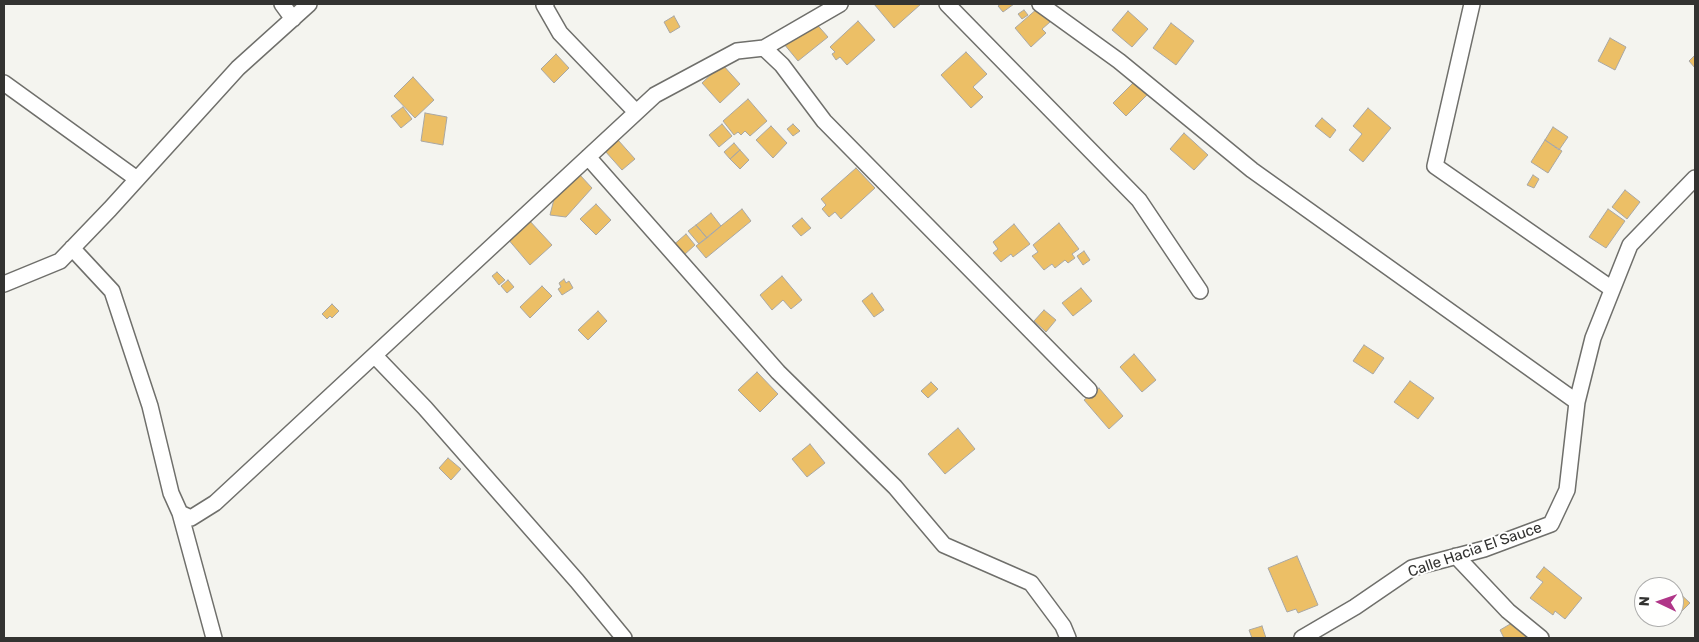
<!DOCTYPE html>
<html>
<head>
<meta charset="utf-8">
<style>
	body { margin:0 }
	#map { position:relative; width:1699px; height:642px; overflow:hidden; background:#f4f4ef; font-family:Rubik,sans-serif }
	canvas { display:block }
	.frame { position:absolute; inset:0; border:5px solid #333331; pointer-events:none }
	.north { position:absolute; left:1634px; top:577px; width:50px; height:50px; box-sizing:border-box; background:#fffffe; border:1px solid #adadac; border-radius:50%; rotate:273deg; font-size:14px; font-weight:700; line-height:20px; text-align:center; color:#333331 }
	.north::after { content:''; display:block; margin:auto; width:18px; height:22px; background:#b03688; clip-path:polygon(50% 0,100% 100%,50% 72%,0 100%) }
</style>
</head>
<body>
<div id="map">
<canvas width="1699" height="642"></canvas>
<div class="frame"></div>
<div class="north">N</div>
</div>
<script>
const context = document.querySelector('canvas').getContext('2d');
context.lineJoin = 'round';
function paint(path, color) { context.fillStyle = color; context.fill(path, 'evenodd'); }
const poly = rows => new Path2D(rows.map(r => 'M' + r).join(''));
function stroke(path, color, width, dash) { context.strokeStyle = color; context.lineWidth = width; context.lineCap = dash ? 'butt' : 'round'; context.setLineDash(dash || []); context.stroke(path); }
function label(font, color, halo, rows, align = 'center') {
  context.font = font + ' Rubik,sans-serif'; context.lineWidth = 4; context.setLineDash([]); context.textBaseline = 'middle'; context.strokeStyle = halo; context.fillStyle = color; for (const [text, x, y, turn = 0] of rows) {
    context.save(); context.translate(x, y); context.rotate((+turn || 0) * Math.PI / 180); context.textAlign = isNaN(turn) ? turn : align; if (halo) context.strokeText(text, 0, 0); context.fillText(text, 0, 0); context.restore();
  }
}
const building = poly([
	[874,4,921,4,894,28,874,4],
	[1001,4,1014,4,1003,12,998,6,1001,4],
	[1038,8,1050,22,1042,29,1046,33,1031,47,1015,28,1038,8],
	[1024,10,1028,15,1022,19,1018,14,1024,10],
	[1128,11,1148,29,1132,47,1112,30,1128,11],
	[674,16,680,27,670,33,664,22,674,16],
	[813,20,828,37,798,61,784,44,813,20],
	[858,21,875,40,847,65,840,57,836,60,832,54,835,52,830,47,858,21],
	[1171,23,1194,41,1176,65,1153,48,1171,23],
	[1610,38,1626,47,1615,70,1598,61,1610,38],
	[966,52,987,74,973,87,983,97,971,108,941,75,966,52],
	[556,54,569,68,554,83,541,69,556,54],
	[1695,55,1695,68,1689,61,1695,55],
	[722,64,740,84,720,103,702,83,722,64],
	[413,77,434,100,415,118,394,96,413,77],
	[1133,83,1147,95,1126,116,1113,103,1133,83],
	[748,99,767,121,750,136,745,131,741,135,738,132,734,135,723,121,748,99],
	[403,107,412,119,401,128,391,116,403,107],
	[1368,108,1391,128,1363,162,1349,150,1362,134,1353,126,1368,108],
	[425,113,447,117,443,145,421,141,425,113],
	[1322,118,1336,130,1330,138,1315,126,1322,118],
	[722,124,732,136,719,147,709,135,722,124],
	[793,124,800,131,793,136,787,129,793,124],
	[771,126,787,143,773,158,756,140,771,126],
	[1553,127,1568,137,1559,150,1545,140,1553,127],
	[1184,133,1208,155,1194,170,1170,149,1184,133],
	[618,140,635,159,622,170,605,151,618,140],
	[1545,140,1562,151,1548,173,1531,162,1545,140],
	[734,143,740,150,730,159,724,152,734,143],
	[740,150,749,160,740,169,730,159,740,150],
	[856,168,875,188,841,219,835,212,829,217,822,209,826,205,821,199,856,168],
	[580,175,592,188,566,217,550,215,554,199,580,175],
	[1533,175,1539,179,1534,188,1527,185,1533,175],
	[1625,190,1640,202,1627,219,1612,207,1625,190],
	[596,204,611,220,596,235,580,219,596,204],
	[742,209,751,221,706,258,696,246,742,209],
	[1608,209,1625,221,1606,248,1589,237,1608,209],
	[711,213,721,226,707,238,696,225,711,213],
	[802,218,811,228,801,236,792,226,802,218],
	[528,219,552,245,530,265,507,238,528,219],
	[1059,223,1079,249,1072,254,1075,258,1068,263,1065,260,1055,268,1052,264,1044,270,1032,256,1038,252,1033,245,1059,223],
	[1014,224,1030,244,1013,257,1011,254,1001,262,993,253,998,249,993,242,1014,224],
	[696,225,707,238,699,244,688,231,696,225],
	[686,234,695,245,684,255,671,247,686,234],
	[1084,251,1090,260,1083,265,1077,256,1084,251],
	[497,272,505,280,499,285,492,276,497,272],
	[782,276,802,300,791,309,783,300,772,310,760,295,782,276],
	[564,279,566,283,569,281,573,288,562,295,558,289,561,287,559,283,564,279],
	[508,280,514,287,507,293,501,286,508,280],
	[542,286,552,296,530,318,520,307,542,286],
	[1081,288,1092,301,1073,316,1062,303,1081,288],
	[872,293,884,310,874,317,862,301,872,293],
	[332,304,339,311,332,318,330,316,327,319,322,314,332,304],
	[1044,310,1056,320,1046,332,1034,321,1044,310],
	[598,311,607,321,588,340,578,330,598,311],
	[1364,345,1384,358,1373,374,1353,361,1364,345],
	[1134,354,1156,380,1142,392,1120,367,1134,354],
	[757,372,778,394,760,412,738,390,757,372],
	[1410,381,1434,398,1418,419,1394,402,1410,381],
	[931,382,938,389,928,398,921,391,931,382],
	[1099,388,1123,416,1109,429,1084,400,1099,388],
	[958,428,975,449,945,474,928,454,958,428],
	[810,444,825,463,807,477,792,459,810,444],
	[448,458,461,469,451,480,439,468,448,458],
	[1297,556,1318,605,1298,613,1296,609,1287,612,1268,568,1297,556],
	[1544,567,1582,598,1565,619,1555,611,1553,615,1530,598,1543,582,1536,577,1544,567],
	[1674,588,1690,603,1680,613,1674,608,1674,588],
	[1517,620,1528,638,1504,638,1500,630,1517,620],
	[1262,626,1266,638,1252,638,1249,630,1262,626]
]);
paint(building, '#ecbf66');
stroke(building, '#a9a7a3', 1);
const minor = poly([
	[282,4,293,19],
	[546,4,544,5,560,33,636,112],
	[947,4,1139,200,1200,291],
	[1040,4,1119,61,1252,170,1577,402],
	[1472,4,1435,166,1612,289],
	[764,48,840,4],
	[4,83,137,179],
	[588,157,778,372,895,487,944,545,1031,583,1063,626,1068,638],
	[72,248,112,291,150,406,171,493,180,513,191,518,215,503,655,95,737,51,764,48,782,65,824,121,1089,390],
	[4,284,60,261,110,209,238,68,309,4],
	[375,356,425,408,577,581,624,638],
	[180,513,214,638],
	[1456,556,1508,611,1541,638],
	[1302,638,1355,607,1412,568,1484,549,1551,524,1567,490,1577,402,1593,338,1630,245,1695,178]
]);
stroke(minor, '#6f6f6b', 18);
stroke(minor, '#fff', 15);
label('15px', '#333331', '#fffffe', [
	["Calle Hacia El Sauce",1475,550,-19]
]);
</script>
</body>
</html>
